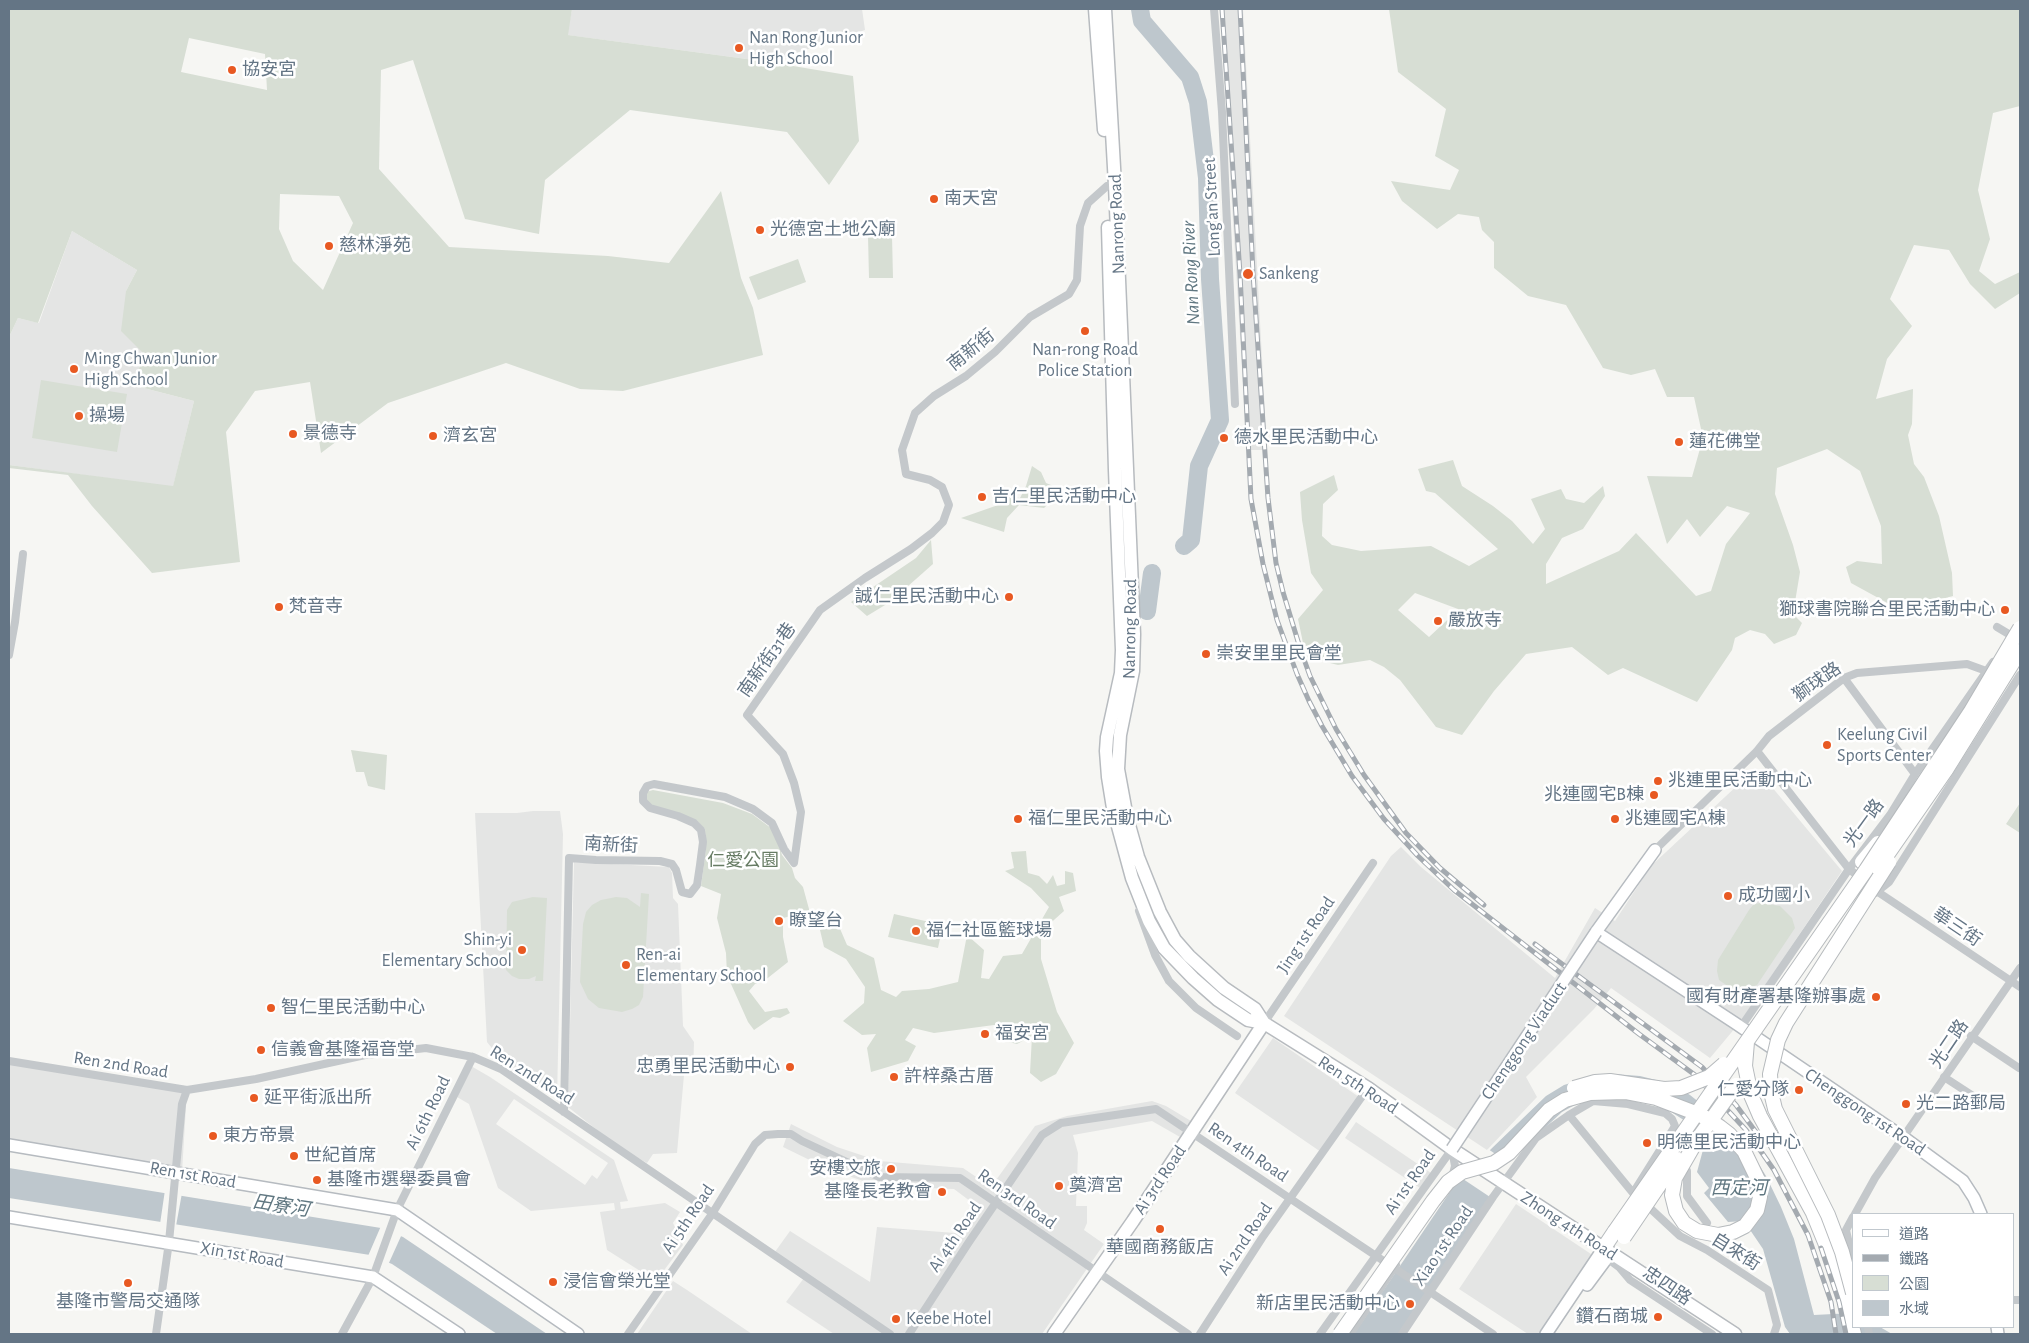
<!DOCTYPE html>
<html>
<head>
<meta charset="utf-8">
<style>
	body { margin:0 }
	#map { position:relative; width:2029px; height:1343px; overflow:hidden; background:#f6f6f3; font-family:"Alegreya Sans","Noto Sans TC",sans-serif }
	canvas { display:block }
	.frame { position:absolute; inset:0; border:10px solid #647585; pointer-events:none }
	.legend { position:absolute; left:1852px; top:1213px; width:162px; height:115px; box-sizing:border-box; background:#fff; border:1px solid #c1c8ce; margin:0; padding:6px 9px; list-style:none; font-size:15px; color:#647585 }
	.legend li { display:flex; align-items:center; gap:10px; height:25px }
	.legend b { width:25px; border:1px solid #c1c8ce }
</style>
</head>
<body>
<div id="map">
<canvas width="2029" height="1343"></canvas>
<div class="frame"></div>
<ul class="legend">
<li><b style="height:6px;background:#fff"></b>道路</li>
<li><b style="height:6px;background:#a4aab0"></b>鐵路</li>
<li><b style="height:14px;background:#d7ded4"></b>公園</li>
<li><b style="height:14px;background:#bec7cd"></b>水域</li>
</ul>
</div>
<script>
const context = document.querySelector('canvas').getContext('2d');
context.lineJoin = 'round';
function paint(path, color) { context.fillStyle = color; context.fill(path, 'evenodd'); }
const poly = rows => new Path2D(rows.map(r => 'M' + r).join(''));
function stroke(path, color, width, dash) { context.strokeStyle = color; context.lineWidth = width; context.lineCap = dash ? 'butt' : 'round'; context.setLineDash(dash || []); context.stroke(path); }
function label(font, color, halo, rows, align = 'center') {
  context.font = font + ' "Alegreya Sans","Noto Sans TC",sans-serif'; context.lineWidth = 5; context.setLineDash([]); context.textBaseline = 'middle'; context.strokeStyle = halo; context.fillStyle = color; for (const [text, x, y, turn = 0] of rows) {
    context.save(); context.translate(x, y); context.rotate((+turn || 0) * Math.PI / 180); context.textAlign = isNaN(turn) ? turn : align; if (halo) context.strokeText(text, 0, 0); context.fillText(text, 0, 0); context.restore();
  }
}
paint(poly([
	[572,9,862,9,865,30,769,62,567,35],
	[1220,9,1243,9,1267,450,1247,450],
	[72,231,137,270,126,291,142,352,136,386,194,401,173,487,9,465,9,337,18,318,39,323],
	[1756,768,1842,871,1741,1021,1710,1058,1611,988,1594,1009,1526,1077,1537,1097,1487,1150,1284,1016,1391,856,1401,847,1421,867,1555,978,1595,908,1615,921,1651,866],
	[533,811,560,811,563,834,557,1098,508,1068,487,1042,475,813,517,813],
	[574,862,669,867,672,873,673,898,678,904,683,1026,694,1042,693,1075,684,1075,677,1153,653,1154,647,1163,621,1149,568,1107],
	[1273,1038,1359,1097,1321,1152,1235,1093],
	[9,1061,187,1090,182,1172,9,1145],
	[471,1066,490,1077,614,1160,628,1201,620,1202,621,1209,665,1203,680,1212,673,1223,683,1245,656,1281,607,1250,600,1212,615,1210,614,1203,531,1211,498,1188,469,1104,457,1097],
	[514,1099,608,1163,597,1179,592,1175,585,1185,496,1124],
	[1152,1101,1166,1106,1191,1121,1180,1137,1152,1121,1073,1135,1078,1153,1076,1206,1087,1206,1087,1223,1084,1230,1104,1244,1042,1334,834,1334,786,1302,804,1278,772,1256,790,1231,870,1282,877,1227,955,1233,974,1204,954,1189,878,1186,828,1169,783,1147,791,1124,837,1147,879,1161,963,1168,991,1187,1035,1126,1067,1116],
	[1356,1122,1431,1173,1420,1188,1345,1138],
	[1516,1204,1594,1256,1542,1334,1528,1334,1459,1289],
	[673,1281,687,1290,752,1334,637,1334]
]), '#e4e5e4');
paint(poly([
	[9,9,572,9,568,35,769,62,853,76,859,141,829,185,787,132,630,110,545,180,539,234,465,219,413,60,381,70,379,169,449,247,608,256,669,263,721,191,741,278,753,308,763,355,623,391,580,389,506,363,388,403,321,453,310,382,255,391,226,432,240,562,152,573,92,506,68,475,9,468,9,465,173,486,194,401,136,386,142,352,121,331,126,291,137,270,72,231,38,323,18,318,9,337],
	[189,38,265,54,267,90,181,72],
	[280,194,339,196,353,223,323,290,293,261,279,229],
	[1389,9,2020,9,2020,106,1993,113,1978,190,1990,239,1979,271,1995,284,2020,272,2020,293,1995,309,1970,284,1949,250,1914,245,1890,299,1912,326,1887,359,1876,399,1913,389,1912,424,1908,435,1914,464,1924,477,1939,516,1952,573,1953,596,1919,605,1913,617,1851,583,1846,567,1857,561,1882,564,1881,526,1860,471,1827,449,1777,468,1775,494,1793,545,1800,572,1793,614,1802,623,1796,635,1774,644,1765,634,1750,630,1735,638,1732,650,1697,702,1623,668,1608,675,1572,647,1526,654,1494,691,1462,735,1436,727,1400,680,1384,667,1370,660,1338,665,1306,657,1298,619,1323,590,1311,573,1302,520,1300,492,1334,475,1338,490,1323,504,1322,536,1332,545,1361,551,1431,546,1469,566,1498,549,1435,493,1426,491,1418,469,1453,460,1462,486,1493,506,1512,521,1533,544,1545,529,1531,499,1561,489,1566,499,1584,503,1603,486,1605,496,1583,529,1562,538,1546,564,1546,584,1619,551,1636,533,1696,596,1711,591,1726,544,1750,513,1727,506,1700,537,1687,519,1667,544,1647,476,1692,477,1703,438,1694,397,1667,397,1655,369,1631,375,1603,368,1566,305,1528,296,1494,268,1494,242,1482,230,1479,217,1458,214,1437,229,1402,201,1391,181,1450,190,1459,170,1435,156,1446,109,1398,72],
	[1415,593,1458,609,1458,610,1429,637,1398,610],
	[868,236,892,236,893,278,869,278],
	[798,259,806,282,758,300,749,277],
	[41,380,127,394,117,452,32,438],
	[1032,466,1041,472,1046,483,1063,490,1044,508,1019,505,1007,518,1004,532,961,518,1001,504,1005,496,1020,498,1026,486],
	[931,540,933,564,890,602,867,616,851,602,916,558],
	[351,750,387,755,385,790,368,786,364,772,356,772],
	[653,790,723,803,752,814,771,828,778,841,782,855,792,868,795,878,803,887,812,920,791,916,783,918,783,937,788,962,764,981,755,984,749,991,765,1012,787,1008,790,1013,780,1018,773,1017,754,1030,748,1022,727,975,726,953,717,918,721,894,701,886,706,849,705,829,698,822,653,807,646,800,646,792],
	[2020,803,2020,833,2006,824],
	[1026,851,1028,873,1039,876,1047,884,1053,875,1057,886,1065,884,1065,871,1073,873,1076,891,1059,897,1064,911,1045,928,1041,939,1041,959,1057,1012,1074,1043,1056,1074,1041,1082,1030,1073,1032,1036,1017,1044,996,1039,994,1025,934,1033,913,1028,905,1040,916,1046,908,1061,871,1072,867,1048,876,1034,862,1035,843,1021,864,1003,865,987,846,959,824,947,820,930,838,924,847,945,874,958,881,990,896,997,902,991,929,989,958,982,967,935,984,950,981,978,989,979,1003,956,1022,954,1049,907,1031,888,1005,871,1014,868,1011,852],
	[641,893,649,894,643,997,639,1005,632,1009,622,1012,599,1008,588,999,580,982,583,924,586,912,592,905,601,900,616,897,627,898,640,907],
	[533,897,547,898,543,981,535,981,536,976,529,979,519,979,512,976,506,970,507,910,512,902],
	[1761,903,1780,906,1792,918,1795,928,1757,985,1745,989,1732,989,1719,980,1717,971,1718,960,1749,910,1754,904],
	[894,914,943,925,938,948,888,937]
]), '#d7ded4');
paint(poly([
	[1614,1074,1640,1076,1672,1084,1690,1095,1734,1130,1748,1147,1766,1176,1781,1207,1794,1239,1814,1315,1853,1313,1853,1327,1880,1327,1892,1334,1790,1334,1785,1327,1763,1249,1744,1221,1728,1222,1704,1193,1709,1188,1697,1172,1707,1135,1665,1108,1631,1098,1609,1097,1582,1101,1562,1112,1508,1162,1490,1188,1490,1197,1398,1334,1354,1334,1460,1177,1473,1177,1490,1150,1546,1096,1564,1085,1590,1077],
	[9,1168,381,1228,403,1237,547,1334,497,1334,392,1264,370,1255,9,1198]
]), '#bec7cd');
paint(poly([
	[1488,1149,1509,1163,1492,1189,1490,1197,1460,1177,1471,1174],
	[165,1190,182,1193,176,1226,160,1224],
	[381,1226,402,1234,388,1265,368,1256]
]), '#f6f6f3');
stroke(poly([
	[1140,9,1142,21,1190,77,1198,102,1207,178,1210,279,1220,420,1199,466,1191,540,1184,546],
	[1147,611,1152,573]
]), '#bec7cd', 18);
const secondary = poly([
	[1655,850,1596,932,1735,1023,1903,1137,1963,1181,1974,1198,1981,1214],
	[9,1145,397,1210,578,1334],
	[9,1217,373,1277,459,1334],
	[1587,1285,1610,1254],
	[1997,1327,1998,1334],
	[1546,1334,1603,1249]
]);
const primary = poly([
	[1095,9,1104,130],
	[1105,9,1115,185,1134,634,1133,671,1120,735,1118,769,1127,818,1138,857,1160,912,1175,940,1189,956,1224,988,1255,1009,1264,1023,1368,1088,1452,1149,1735,1334],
	[1108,227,1115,470,1122,650,1121,673,1107,737,1106,751,1108,777,1113,808,1132,878,1149,921,1164,948,1193,978,1218,1000,1248,1020,1264,1023],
	[1054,1334,1133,1221,1264,1023]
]);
const highway = poly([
	[1862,862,1878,843],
	[1751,1095,1760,1116,1813,1213,1840,1279,1854,1334],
	[1603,1249,1615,1231]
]);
stroke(secondary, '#b6bbc0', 14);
stroke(primary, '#b7bbbf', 15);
stroke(highway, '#b6babd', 16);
stroke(poly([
	[1214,9,1222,112,1235,404],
	[1997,627,2017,639],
	[9,655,15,622,23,554],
	[1844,678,1915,774],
	[1757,751,1849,869,1862,879],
	[1655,850,1757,751,1769,736,1844,678,1857,673,1967,664,1989,672],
	[1872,888,2020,987],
	[1875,893,1889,882,2020,675],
	[1139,911,1155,955,1169,981,1196,1008,1237,1036],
	[1264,1023,1373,863],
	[1741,1027,1849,869,1890,815,1915,774,1993,662],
	[1971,1036,2019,1068],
	[9,1061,187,1090,256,1079,365,1055,426,1048,473,1057,501,1069,890,1334],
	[1944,1077,1987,1105],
	[564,1112,569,858,596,860,660,861,672,864,676,870,682,892,690,894,697,885,700,865,703,842,701,830,694,823,678,816,650,808,643,801,643,793,647,786,654,784,725,797,753,809,772,823,784,849,794,863,801,812,794,783,783,754,747,715,820,610,865,578,911,549,932,533,943,522,949,505,942,487,930,480,906,474,902,450,915,413,934,396,966,376,995,352,1030,317,1069,294,1077,280,1080,226,1088,203,1107,186,1115,185],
	[1452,1149,1455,1166,1452,1178],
	[1687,1171,1687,1196,1707,1223],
	[1652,1210,1680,1236,1707,1250,1768,1290,1777,1325,1774,1334],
	[1855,1214,1875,1178,2020,968],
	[1853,1217,1846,1230,1853,1262],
	[1607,1258,1619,1267,1630,1280,1712,1334],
	[2013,1300,2020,1300],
	[1868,1327,1869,1334],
	[156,1334,169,1242,182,1104,187,1090],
	[342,1334,373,1277,397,1210,473,1057],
	[628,1334,712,1214,755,1144,765,1135,778,1134,791,1134,802,1141,879,1177,960,1178,1188,1334],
	[909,1334,969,1242,1042,1135,1061,1123,1156,1109,1493,1334],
	[1200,1334,1262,1238,1368,1088],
	[1320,1334,1452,1149],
	[1350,1334,1396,1265],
	[1402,1334,1493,1197,1536,1138,1569,1115,1633,1193,1675,1126,1672,1119,1665,1113,1628,1104,1593,1101,1569,1115]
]), '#c4c8cb', 8);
stroke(secondary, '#fff', 11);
stroke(primary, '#fff', 12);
stroke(highway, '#fff', 14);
const rail = poly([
	[1222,9,1240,274,1251,499,1263,564,1277,620,1297,674,1309,701,1322,726,1352,776,1384,819,1418,856,1454,890,1639,1034,1695,1075,1746,1130,1774,1170,1808,1235,1831,1302,1836,1334],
	[1240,9,1253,273,1268,498,1276,563,1283,592,1300,648,1310,676,1336,729,1364,775,1406,833,1440,868,1484,905],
	[1535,944,1702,1067,1736,1105,1764,1143],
	[1821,1248,1839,1302,1846,1334]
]);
stroke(rail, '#a4aab0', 5);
stroke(rail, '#fff', 3, [9]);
const secondaryBridge = poly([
	[1452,1149,1596,932]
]);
const highwayBridge = poly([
	[1878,868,1946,770,2020,651],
	[1747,1042,1745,1066,1751,1095],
	[1574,1088,1595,1082,1610,1081,1664,1089,1681,1088,1709,1077,1724,1064],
	[1615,1231,1866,870,1971,711,2020,628],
	[1624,1237,1677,1159],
	[1853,1293,1842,1252,1828,1215,1775,1109,1771,1092,1770,1074,1778,1040,1786,1023,1889,862],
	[1340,1334,1433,1201,1448,1182,1462,1172,1494,1163,1509,1153,1549,1110,1565,1100,1590,1093,1625,1092,1656,1098,1698,1114,1708,1119,1720,1127,1729,1134,1744,1151,1760,1184,1760,1197,1757,1210,1745,1226,1733,1232,1718,1235,1697,1231,1684,1223,1676,1211,1672,1195,1675,1178,1697,1140,1736,1085]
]);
stroke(secondaryBridge, '#b6bbc0', 14, []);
stroke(highwayBridge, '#b6babd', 16, []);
stroke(secondaryBridge, '#fff', 11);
stroke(highwayBridge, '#fff', 14);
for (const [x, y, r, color] of [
	[739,48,5,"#e85922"],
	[232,70,5,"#e85922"],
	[934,199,5,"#e85922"],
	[760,230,5,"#e85922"],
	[329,246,5,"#e85922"],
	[1248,274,6,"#e85922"],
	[1085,331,5,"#e85922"],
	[74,369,5,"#e85922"],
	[79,416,5,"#e85922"],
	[293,434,5,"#e85922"],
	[433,436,5,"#e85922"],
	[1224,438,5,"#e85922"],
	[1679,442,5,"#e85922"],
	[982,497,5,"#e85922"],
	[1009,597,5,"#e85922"],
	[279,607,5,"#e85922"],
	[2005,610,5,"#e85922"],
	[1438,621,5,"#e85922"],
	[1206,654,5,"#e85922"],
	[1827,745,5,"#e85922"],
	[1658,781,5,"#e85922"],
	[1654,795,5,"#e85922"],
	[1018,819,5,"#e85922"],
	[1615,819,5,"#e85922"],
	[1728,896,5,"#e85922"],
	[779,921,5,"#e85922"],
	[916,931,5,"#e85922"],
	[522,950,5,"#e85922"],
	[626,965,5,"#e85922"],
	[1876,997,5,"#e85922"],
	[271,1008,5,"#e85922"],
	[985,1034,5,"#e85922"],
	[261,1050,5,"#e85922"],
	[790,1067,5,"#e85922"],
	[894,1077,5,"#e85922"],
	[1799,1090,5,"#e85922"],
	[254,1098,5,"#e85922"],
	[1906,1104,5,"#e85922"],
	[213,1136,5,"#e85922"],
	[1647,1143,5,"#e85922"],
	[294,1156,5,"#e85922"],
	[891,1169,5,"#e85922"],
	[317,1180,5,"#e85922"],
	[1059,1186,5,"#e85922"],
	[942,1192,5,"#e85922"],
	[1160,1229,5,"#e85922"],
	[553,1282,5,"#e85922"],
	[128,1283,5,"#e85922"],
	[1410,1304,5,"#e85922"],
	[1658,1317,5,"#e85922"],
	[896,1319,5,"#e85922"]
]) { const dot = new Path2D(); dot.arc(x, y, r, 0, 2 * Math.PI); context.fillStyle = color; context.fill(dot); stroke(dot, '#fff', 2); }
label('18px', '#647585', '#fff', [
	["Nan Rong Junior",749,38],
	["High School",749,59],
	["協安宮",242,70],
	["南天宮",944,199],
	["光德宮土地公廟",770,230],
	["慈林淨苑",339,246],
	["Sankeng",1259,274],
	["Nan-rong Road",1085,350,"center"],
	["Police Station",1085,371,"center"],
	["Ming Chwan Junior",84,359],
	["High School",84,380],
	["操場",89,416],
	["景德寺",303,434],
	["濟玄宮",443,436],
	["德水里民活動中心",1234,438],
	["蓮花佛堂",1689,442],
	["吉仁里民活動中心",992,497],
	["誠仁里民活動中心",999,597,"right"],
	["梵音寺",289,607],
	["獅球書院聯合里民活動中心",1995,610,"right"],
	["嚴放寺",1448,621],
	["崇安里里民會堂",1216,654],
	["Keelung Civil",1837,735],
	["Sports Center",1837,756],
	["兆連里民活動中心",1668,781],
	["兆連國宅B棟",1644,795,"right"],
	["福仁里民活動中心",1028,819],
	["兆連國宅A棟",1625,819],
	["成功國小",1738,896],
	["瞭望台",789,921],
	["福仁社區籃球場",926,931],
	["Shin-yi",512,940,"right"],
	["Elementary School",512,961,"right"],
	["Ren-ai",636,955],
	["Elementary School",636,976],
	["國有財產署基隆辦事處",1866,997,"right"],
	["智仁里民活動中心",281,1008],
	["福安宮",995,1034],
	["信義會基隆福音堂",271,1050],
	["忠勇里民活動中心",780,1067,"right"],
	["許梓桑古厝",904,1077],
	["仁愛分隊",1789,1090,"right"],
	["延平街派出所",264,1098],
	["光二路郵局",1916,1104],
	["東方帝景",223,1136],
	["明德里民活動中心",1657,1143],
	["世紀首席",304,1156],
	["安樓文旅",881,1169,"right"],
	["基隆市選舉委員會",327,1180],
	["奠濟宮",1069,1186],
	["基隆長老教會",932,1192,"right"],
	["華國商務飯店",1160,1248,"center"],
	["浸信會榮光堂",563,1282],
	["基隆市警局交通隊",128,1302,"center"],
	["新店里民活動中心",1400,1304,"right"],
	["鑽石商城",1648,1317,"right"],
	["Keebe Hotel",906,1319]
], 'left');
label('18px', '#647585', '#fff', [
	["Long'an Street",1212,207,-93],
	["Nanrong Road",1117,224,-92],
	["南新街",971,350,-39],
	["Nanrong Road",1130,629,-89],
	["南新街31巷",767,660,-55],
	["獅球路",1817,682,-35],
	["光一路",1864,823,-54],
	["南新街",611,845,3],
	["華三街",1957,927,34],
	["Jing 1st Road",1306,935,-56],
	["Chenggong Viaduct",1524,1041,-56],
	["光二路",1949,1044,-56],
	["Ren 2nd Road",121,1065,9],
	["Ren 2nd Road",532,1075,32],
	["Ren 5th Road",1358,1085,33],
	["Chenggong 1st Road",1865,1112,34],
	["Ai 6th Road",428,1113,-64],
	["Ren 4th Road",1248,1152,34],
	["Ren 1st Road",193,1175,10],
	["Ai 3rd Road",1160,1180,-56],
	["Ai 1st Road",1410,1182,-55],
	["Ren 3rd Road",1017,1199,35],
	["Ai 5th Road",688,1219,-56],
	["Zhong 4th Road",1569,1226,33],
	["Ai 4th Road",955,1237,-56],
	["Ai 2nd Road",1245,1239,-56],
	["Xiao 1st Road",1443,1246,-56],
	["自來街",1736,1252,32],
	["Xin 1st Road",242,1255,10],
	["忠四路",1667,1286,34]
]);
label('18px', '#677c64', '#fff', [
	["仁愛公園",743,861]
]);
label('italic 19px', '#607781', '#fff', [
	["Nan Rong River",1191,273,-93],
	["西定河",1739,1188],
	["田寮河",281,1206,9]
]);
</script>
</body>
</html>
